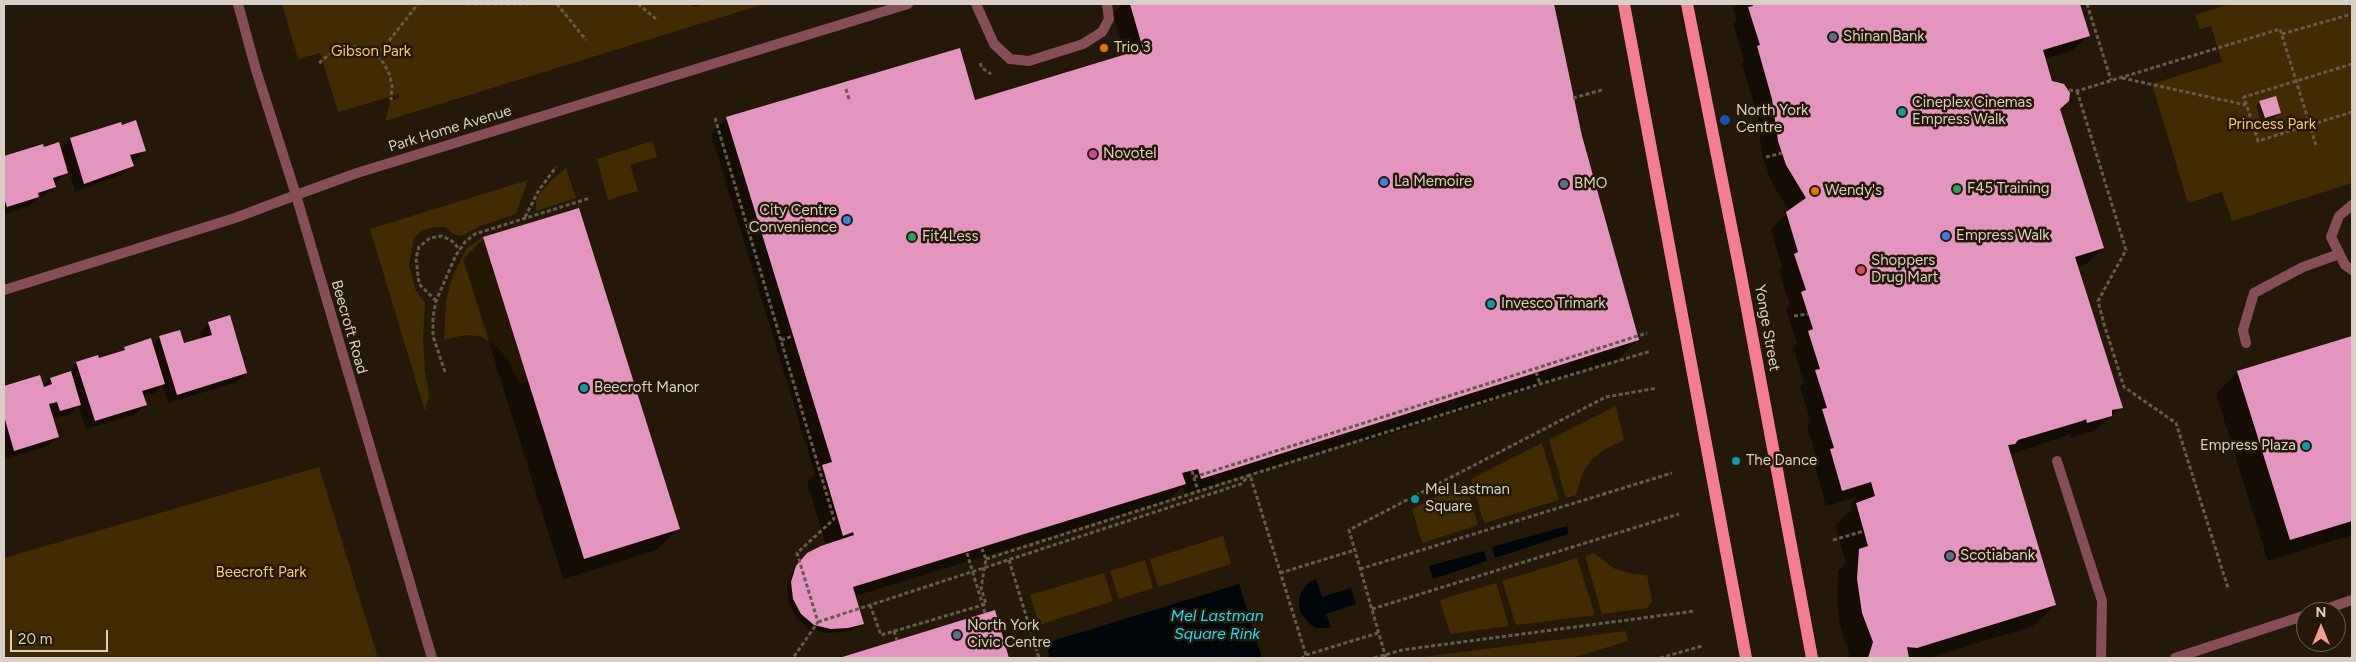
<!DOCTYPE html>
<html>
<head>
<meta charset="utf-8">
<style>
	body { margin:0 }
	#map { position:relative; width:2356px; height:662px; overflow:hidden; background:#241909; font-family:Figtree,sans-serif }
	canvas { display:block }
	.frame { position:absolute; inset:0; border:5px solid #d8d0c6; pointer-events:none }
	.north { position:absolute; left:2296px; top:602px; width:50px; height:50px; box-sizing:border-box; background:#241909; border:1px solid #6c6255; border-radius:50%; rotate:0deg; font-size:14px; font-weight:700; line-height:20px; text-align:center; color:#d8d0c6 }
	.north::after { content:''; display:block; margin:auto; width:18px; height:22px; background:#f59c90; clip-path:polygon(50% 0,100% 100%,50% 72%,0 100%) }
	.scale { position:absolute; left:10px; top:630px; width:98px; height:22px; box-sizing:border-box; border:2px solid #d8d0c6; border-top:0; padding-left:6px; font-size:15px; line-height:18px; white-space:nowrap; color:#d8d0c6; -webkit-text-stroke:4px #241909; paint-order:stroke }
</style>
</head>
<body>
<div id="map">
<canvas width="2356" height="662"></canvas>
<div class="frame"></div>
<div class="north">N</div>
<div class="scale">20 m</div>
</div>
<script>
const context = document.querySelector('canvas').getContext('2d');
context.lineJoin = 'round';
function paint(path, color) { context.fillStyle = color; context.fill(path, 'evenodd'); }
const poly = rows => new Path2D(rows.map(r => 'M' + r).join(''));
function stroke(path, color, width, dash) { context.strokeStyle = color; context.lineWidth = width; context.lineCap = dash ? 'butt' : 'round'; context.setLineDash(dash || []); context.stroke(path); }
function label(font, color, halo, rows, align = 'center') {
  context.font = font + ' Figtree,sans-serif'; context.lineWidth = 5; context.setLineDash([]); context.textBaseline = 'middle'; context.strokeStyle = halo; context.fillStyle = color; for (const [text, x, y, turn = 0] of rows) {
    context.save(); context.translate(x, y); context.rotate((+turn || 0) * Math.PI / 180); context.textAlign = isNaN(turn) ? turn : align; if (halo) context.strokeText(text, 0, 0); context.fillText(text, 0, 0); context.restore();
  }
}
paint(poly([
	[282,4,692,4,693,7,705,4,764,4,385,121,391,100,399,98,399,94,338,112,320,53,298,59],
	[2230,4,2352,4,2352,183,2232,221,2222,192,2188,203,2152,84,2222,62,2211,26,2200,29,2195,15],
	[652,141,657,157,630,165,638,191,608,200,597,159],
	[566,168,576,198,536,211,536,201,540,193,553,179],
	[528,180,516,214,480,226,461,236,453,234,446,227,435,227,423,230,414,238,409,264,415,289,425,303,423,338,425,371,429,395,425,411,370,229],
	[483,237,530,381,519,384,509,362,496,346,489,341,480,336,465,335,444,340,446,300,453,275,467,248],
	[1616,406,1624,440,1605,449,1592,459,1583,472,1576,495,1566,498,1549,440],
	[1542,443,1559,500,1484,523,1471,479],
	[319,467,378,658,4,658,4,558],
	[1465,482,1478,525,1422,543,1412,509],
	[1223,536,1231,564,1158,587,1150,559],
	[1593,553,1615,569,1633,574,1647,575,1652,601,1647,608,1602,614,1585,556],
	[1577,558,1595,615,1516,625,1502,581],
	[1145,560,1153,588,1119,599,1110,571],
	[1104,573,1113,601,1039,625,1030,595],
	[1496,583,1509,626,1450,634,1440,600],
	[1626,631,1628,641,1572,658,1416,658]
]), '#412b02');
paint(poly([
	[1567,526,1568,534,1495,558,1492,547],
	[1484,551,1487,561,1433,579,1429,566],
	[1316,579,1322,597,1351,588,1356,604,1326,614,1331,628,1317,628,1311,625,1300,612,1299,599,1301,593,1307,584],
	[1239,584,1262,658,1050,658,1046,643]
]), '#000609');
paint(poly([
	[1122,4,1553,4,1563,59,1581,136,1638,339,1616,361,1365,442,1364,438,1185,494,1183,486,1169,500,855,596,863,623,858,628,843,632,825,633,809,629,797,619,789,604,787,587,792,572,803,559,826,545,807,482,815,474,711,134,727,118,975,102,1126,55,1112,14],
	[1732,4,2079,4,2088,35,2072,51,2044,59,2102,248,2087,264,2077,267,2121,407,2094,431,2071,438,2071,434,2009,455,2055,605,2033,626,1928,658,1850,658,1839,621,1837,601,1838,571,1846,563,1835,525,1852,509,1850,504,1857,497,1826,506,1815,466,1818,463,1807,426,1811,422,1800,387,1804,383,1793,348,1797,344,1786,309,1790,305,1779,271,1782,267,1771,229,1789,211,1771,181,1763,158,1757,115,1742,63,1744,60,1733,24,1737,21],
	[2260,102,2280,112,2276,117,2261,122,2256,106],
	[71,139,144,151,135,160,131,161,132,165,123,174,75,192,69,170,58,181,53,183,54,186,45,196,36,199,29,206,4,214,4,157,42,145,66,169,68,168,62,148],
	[484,238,678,529,657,550,563,579,463,259],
	[209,323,246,373,237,382,168,403,162,385,155,393,142,396,145,405,136,414,86,429,78,406,71,414,52,419,57,437,48,446,5,459,4,387,39,377,42,387,51,379,68,374,76,363,119,353,125,348,152,345,160,337,183,345,202,339,200,332],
	[2352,337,2352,535,2268,561,2216,394,2238,372],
	[994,612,1008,658,841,658]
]), '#0007');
paint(poly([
	[1130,4,1554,4,1582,136,1639,340,1201,479,1198,469,1182,473,1186,484,853,587,864,624,848,628,831,629,814,625,801,614,793,599,791,582,796,566,807,553,821,546,854,535,853,532,843,536,822,465,832,462,726,117,960,48,975,100,1143,49],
	[1752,4,2080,4,2090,36,2043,50,2052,81,2064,84,2070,93,2069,101,2060,109,2104,248,2075,257,2123,408,2112,410,2112,416,2087,423,2086,419,2082,421,2018,440,2015,444,2008,445,2056,605,1917,648,1907,647,1909,658,1868,658,1873,642,1862,613,1857,579,1859,549,1868,546,1856,503,1875,496,1871,482,1842,491,1830,449,1834,448,1822,409,1827,408,1815,370,1820,369,1808,331,1813,329,1801,292,1806,290,1794,254,1798,252,1786,212,1806,198,1786,165,1778,141,1772,99,1757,46,1760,45,1748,7,1753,6],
	[2276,96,2281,113,2265,118,2259,101],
	[136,120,146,151,130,155,134,166,84,184,70,138,121,122,122,125],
	[59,142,68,173,53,178,56,187,38,193,39,197,7,207,4,198,4,156,43,144,44,147],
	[579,208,680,529,584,559,483,237],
	[230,315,247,373,177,395,159,336,180,330,184,343,212,335,208,322],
	[2352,336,2352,521,2290,540,2237,371],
	[151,338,165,384,142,391,147,405,95,421,76,362,98,355,99,358,125,350,124,347],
	[71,371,81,405,60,411,57,402,49,404,59,437,14,451,4,416,4,386,40,375,44,387,52,384,50,378],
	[995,610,1009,658,839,658,927,631]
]), '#e495bf');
stroke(poly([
	[467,4,529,4],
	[557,4,586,40],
	[638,4,656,19],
	[2087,4,2111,80],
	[2282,34,2352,14],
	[377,56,418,4],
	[319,63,331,53,346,47,357,47,371,52,381,59,389,73,392,86,391,100],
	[980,63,982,68,991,74],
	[2352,64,2244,97,2258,141,2352,112],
	[2122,78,2246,105],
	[846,89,849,99],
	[2069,90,2077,91,2280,29,2316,145],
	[2077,91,2126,250,2098,301,2104,324,2124,387,2176,423,2228,588],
	[1573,98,1602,90],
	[715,118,834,519,797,553,818,622,793,658],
	[1766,157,1782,153],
	[525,217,539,190,556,167],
	[436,301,419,284,416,258,419,247,430,238,442,236,452,241,460,250],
	[1794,316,1808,314],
	[781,340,793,336],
	[445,372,433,336,433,317,436,301,456,255,465,242,475,234,590,198],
	[1536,372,1540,384],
	[1192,471,1198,491],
	[1194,477,1647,333],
	[1833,540,1864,531],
	[967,553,985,613],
	[986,559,1250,475,1306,655,1302,658],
	[1009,560,1039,658],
	[1360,569,1672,473],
	[1280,573,1355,550],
	[870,605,881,635,986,604,981,588,986,559,982,549],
	[1372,609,1679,514],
	[818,622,1241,484,1250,475,1540,384,1651,351],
	[894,631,897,640],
	[1306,655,1378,633],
	[1374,658,1402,650,1695,611],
	[1386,658,1349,530,1606,397,1657,388],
	[1660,658,1702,646]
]), '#655b4d', 3, [4, 2.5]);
stroke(poly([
	[976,4,994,44,1010,59,1029,61,1083,44,1102,32,1109,19,1107,4],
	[2352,205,2339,216,2331,237,2345,265,2352,270],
	[2246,343,2243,330,2254,293,2303,267,2339,254],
	[2057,461,2102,601,2101,658]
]), '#864e55', 10);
stroke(poly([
	[4,290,235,218,296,195],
	[2317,612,2352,600],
	[2175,658,2306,615]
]), '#864e55', 10);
stroke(poly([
	[238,4,256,70,296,195,432,658],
	[296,195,357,173,908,4]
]), '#864e55', 10);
stroke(poly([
	[1624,4,1746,658],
	[1687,4,1740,271,1812,658]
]), '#f37e8f', 12);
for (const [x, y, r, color] of [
	[1833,37,5,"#5c6f8a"],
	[1104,48,5,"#e8710a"],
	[1902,112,5,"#0f9aa8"],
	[1725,120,6,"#1a4fb4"],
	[1093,154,5,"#d1479c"],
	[1384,182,5,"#3f7fe0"],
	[1564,184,5,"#5c6f8a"],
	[1957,189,5,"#2e9e5b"],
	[1815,191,5,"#e8710a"],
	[847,220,5,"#3f7fe0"],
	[1946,236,5,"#3f7fe0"],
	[912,237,5,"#2e9e5b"],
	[1861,270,5,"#e0444e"],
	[1491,304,5,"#0f9aa8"],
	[584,388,5,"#0f9aa8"],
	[2306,446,5,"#0f9aa8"],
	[1736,461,5,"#0f9aa8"],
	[1415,499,5,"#0f9aa8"],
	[1950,556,5,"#5c6f8a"],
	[957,635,5,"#5c6f8a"]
]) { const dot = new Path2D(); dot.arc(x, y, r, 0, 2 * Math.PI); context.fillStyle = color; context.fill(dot); stroke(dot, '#241909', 2); }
label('15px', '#d8d0c6', '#241909', [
	["Shinan Bank",1843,37],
	["Trio 3",1114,48],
	["Cineplex Cinemas",1912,103],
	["Empress Walk",1912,120],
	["North York",1736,111],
	["Centre",1736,128],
	["Novotel",1103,154],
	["La Memoire",1394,182],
	["BMO",1574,184],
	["F45 Training",1967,189],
	["Wendy's",1825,191],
	["City Centre",837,211,"right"],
	["Convenience",837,228,"right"],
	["Empress Walk",1956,236],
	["Fit4Less",922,237],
	["Shoppers",1871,261],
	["Drug Mart",1871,278],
	["Invesco Trimark",1501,304],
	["Beecroft Manor",594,388],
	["Empress Plaza",2296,446,"right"],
	["The Dance",1746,461],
	["Mel Lastman",1425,490],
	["Square",1425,507],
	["Scotiabank",1960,556],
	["North York",967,626],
	["Civic Centre",967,643]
], 'left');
label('15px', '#f6c477', '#241909', [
	["Gibson Park",371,52],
	["Princess Park",2272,125],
	["Beecroft Park",261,573]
]);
label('15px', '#d8d0c6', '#241909', [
	["Park Home Avenue",450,129,-17],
	["Beecroft Road",349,327,74],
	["Yonge Street",1767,328,80]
]);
label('italic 16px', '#23d8fa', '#241909', [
	["Mel Lastman",1217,616],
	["Square Rink",1217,634]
]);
</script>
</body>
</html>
